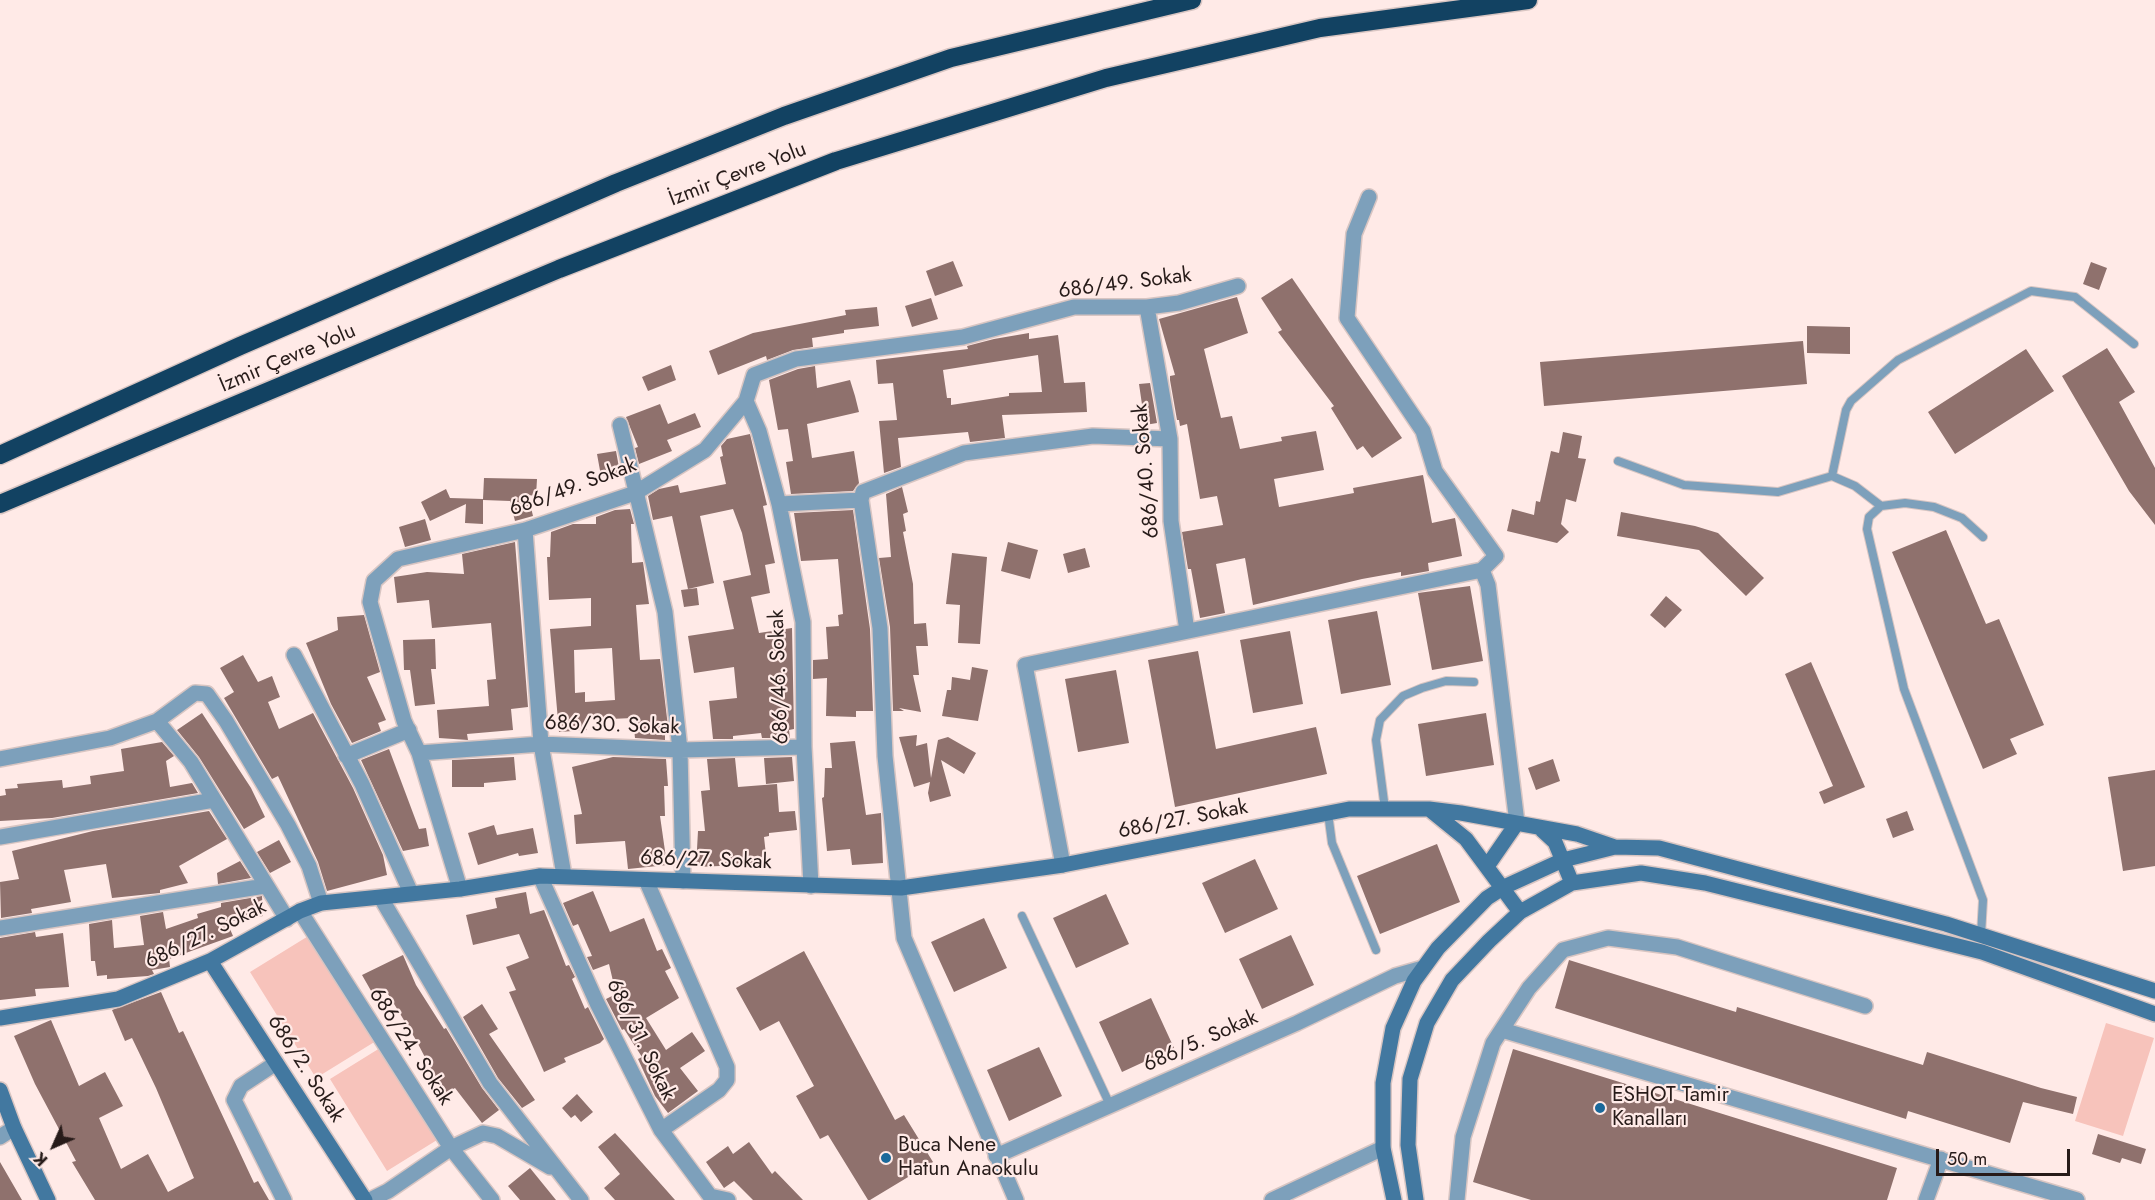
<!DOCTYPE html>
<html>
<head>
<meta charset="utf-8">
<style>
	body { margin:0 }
	#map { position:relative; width:2155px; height:1200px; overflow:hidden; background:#ffeae7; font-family:Jost,sans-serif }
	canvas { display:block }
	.north { position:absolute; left:24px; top:1116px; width:60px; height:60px; -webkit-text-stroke:4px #ffeae7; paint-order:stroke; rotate:225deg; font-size:16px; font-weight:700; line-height:24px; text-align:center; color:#271b19 }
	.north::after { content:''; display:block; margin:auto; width:21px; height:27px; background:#271b19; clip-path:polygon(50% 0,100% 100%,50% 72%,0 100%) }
	.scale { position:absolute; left:1936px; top:1149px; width:134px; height:27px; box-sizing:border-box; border:3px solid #271b19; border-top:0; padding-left:8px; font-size:18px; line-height:21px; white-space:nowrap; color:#271b19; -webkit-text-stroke:4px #ffeae7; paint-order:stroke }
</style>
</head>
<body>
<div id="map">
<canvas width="2155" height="1200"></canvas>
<div class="north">K</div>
<div class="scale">50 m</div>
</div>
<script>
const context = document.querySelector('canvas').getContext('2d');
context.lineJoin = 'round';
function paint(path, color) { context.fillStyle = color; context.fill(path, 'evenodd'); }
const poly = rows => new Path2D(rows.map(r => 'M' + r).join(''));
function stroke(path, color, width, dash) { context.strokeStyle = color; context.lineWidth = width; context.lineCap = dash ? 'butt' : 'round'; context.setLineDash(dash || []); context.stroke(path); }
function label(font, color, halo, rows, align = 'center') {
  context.font = font + ' Jost,sans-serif'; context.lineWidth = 4.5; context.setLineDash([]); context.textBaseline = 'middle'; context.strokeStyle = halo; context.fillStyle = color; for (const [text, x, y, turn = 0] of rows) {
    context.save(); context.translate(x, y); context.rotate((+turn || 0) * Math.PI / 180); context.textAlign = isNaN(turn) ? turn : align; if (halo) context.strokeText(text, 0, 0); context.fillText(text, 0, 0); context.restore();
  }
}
paint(poly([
	[310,935,376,1041,316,1078,250,972],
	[2106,1023,2154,1038,2123,1136,2075,1121],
	[380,1048,437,1140,387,1171,330,1079]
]), '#f7c3bb');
paint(poly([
	[953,261,963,286,935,296,926,271],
	[2091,262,2107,268,2099,290,2083,284],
	[1292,278,1402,438,1372,458,1363,446,1357,450,1331,408,1334,406,1278,332,1282,330,1261,298],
	[1237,297,1248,333,1204,349,1221,418,1232,416,1240,449,1282,441,1281,437,1316,431,1324,470,1274,479,1279,507,1354,493,1353,488,1423,475,1432,523,1455,518,1462,556,1428,563,1429,571,1401,576,1401,572,1362,579,1253,605,1245,558,1216,564,1225,613,1200,618,1191,569,1188,569,1182,532,1223,525,1217,496,1200,499,1187,424,1180,426,1179,420,1177,420,1170,380,1170,376,1175,375,1159,319],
	[931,298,938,319,912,327,905,306],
	[877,307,879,326,844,330,844,333,812,338,813,347,793,350,767,360,766,356,718,375,709,351,753,333,846,315,845,310],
	[1807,326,1850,327,1850,354,1807,353],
	[1029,333,1029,339,1058,335,1064,383,1085,382,1087,412,1002,415,1005,438,970,442,968,432,898,438,901,467,884,473,879,421,897,420,893,383,878,384,876,360,968,349,967,346,994,339],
	[1038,355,1042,392,1009,393,1009,396,951,405,951,398,947,398,943,370],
	[1803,341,1807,384,1544,406,1540,362],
	[2107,348,2135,392,2119,402,2155,468,2155,525,2129,491,2062,376],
	[2026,349,2054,391,1955,454,1928,412],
	[671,365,676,380,648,391,642,377],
	[815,366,817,388,850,380,855,396,859,412,807,424,812,458,854,451,859,483,853,491,791,494,786,462,793,461,788,429,778,430,769,380,798,369],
	[1150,383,1157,423,1145,425,1139,384],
	[660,404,668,424,695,413,701,427,667,440,672,451,639,464,635,448,638,447,626,417],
	[1563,432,1582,436,1578,458,1586,459,1576,502,1566,499,1561,524,1569,532,1557,543,1507,531,1512,509,1534,515,1536,501,1540,502,1551,451,1559,453],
	[750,434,767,505,763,506,775,563,765,565,770,593,751,597,759,633,792,628,794,729,789,730,790,738,762,738,761,733,733,736,733,739,713,739,709,701,737,698,734,667,694,673,688,636,734,629,723,581,751,575,742,533,733,509,700,516,714,583,688,589,672,516,653,520,648,496,659,489,678,485,680,493,726,484,720,457,723,456,721,446,727,439],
	[616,451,620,473,601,476,597,454],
	[484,478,537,479,536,496,528,495,533,516,515,521,510,501,483,500,483,524,465,523,466,504,430,521,421,502,446,489,450,498,483,499],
	[902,487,908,512,903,514,906,531,903,532,913,584,914,624,926,623,928,646,916,646,919,675,913,675,921,712,899,708,904,711,893,711,890,627,879,558,891,557,886,494],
	[630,509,634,524,631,524,632,563,643,562,649,604,636,605,640,660,660,659,669,735,665,735,665,740,635,738,633,718,587,720,587,730,559,732,550,629,591,626,591,598,549,600,547,557,550,557,551,532,573,524,596,524,596,517,615,510],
	[612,648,615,700,585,702,585,692,575,693,574,650],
	[853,510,870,629,873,711,856,711,856,717,826,716,827,678,813,679,813,660,828,659,826,627,839,626,838,615,843,614,838,559,801,561,794,513],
	[1621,512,1695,526,1718,533,1764,578,1746,596,1699,550,1617,536],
	[425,519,431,540,405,547,399,527],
	[1946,530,1986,624,1999,619,2044,725,2010,739,2017,754,1983,769,1892,552],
	[515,542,528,707,511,709,513,730,467,734,468,740,439,738,437,710,489,706,487,680,496,679,491,623,432,628,429,600,397,603,394,577,427,572,464,574,462,554],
	[1008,542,1038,550,1030,579,1001,571],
	[1085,548,1090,567,1068,573,1063,554],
	[952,553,987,557,980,644,958,643,960,605,946,604],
	[1470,586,1483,661,1432,670,1418,593],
	[697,588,699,605,684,607,681,590],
	[1666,596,1682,610,1665,628,1650,615],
	[1377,611,1391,685,1341,694,1328,620],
	[364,615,380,672,367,677,386,720,378,723,381,731,352,743,331,704,306,643,338,630,337,617],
	[1290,631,1303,704,1253,713,1240,640],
	[435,639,436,669,431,669,435,704,415,706,410,670,404,670,403,640],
	[1198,651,1216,749,1316,727,1327,774,1175,807,1148,660],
	[243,655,258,682,272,676,280,697,268,702,279,729,313,713,353,788,383,855,387,875,327,891,318,862,278,776,272,779,224,698,234,692,220,668],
	[1811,662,1865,787,1824,804,1819,792,1833,786,1785,674],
	[972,667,988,670,978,721,942,716,947,690,951,690,952,677,970,680],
	[1116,670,1129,743,1078,752,1065,679],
	[202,713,251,788,265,817,244,829,199,757,177,730],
	[1486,713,1494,765,1426,776,1418,724],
	[917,735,916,746,927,743,931,778,938,740,948,737,976,753,964,774,941,760,951,796,930,802,928,793,930,782,914,787,899,737],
	[855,741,866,815,881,813,883,863,852,865,850,849,827,851,822,798,824,797,825,768,832,768,830,743],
	[162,742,174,756,166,761,170,787,192,783,198,793,52,818,0,821,0,796,6,795,5,789,18,788,17,784,62,780,63,788,91,784,90,776,124,771,121,749],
	[389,749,419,829,426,828,429,846,403,851,361,760],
	[514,757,516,780,484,783,484,787,452,787,452,760],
	[613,757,666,759,668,786,664,786,665,816,660,816,667,865,628,869,625,841,576,844,574,815,582,814,572,767],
	[792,757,794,781,766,784,764,758],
	[735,758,738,787,777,784,779,812,795,811,797,830,769,833,769,836,764,837,767,864,696,867,698,831,705,831,701,791,710,790,707,759],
	[1553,759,1560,781,1536,790,1528,768],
	[2155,770,2155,866,2123,871,2108,777],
	[209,811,227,839,179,866,188,883,160,890,160,893,112,898,106,864,64,870,71,902,31,909,32,913,1,918,0,882,19,879,12,851,93,831],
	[1907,811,1914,830,1893,838,1886,819],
	[494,825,497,835,533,828,538,853,519,856,518,853,478,865,468,833],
	[279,840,291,862,270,873,257,852],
	[1437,844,1460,902,1380,934,1357,876],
	[1255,859,1278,909,1225,933,1202,883],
	[240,861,251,878,218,884,217,873],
	[593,891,610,932,644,918,657,951,662,949,671,968,665,971,679,998,646,1018,666,1050,692,1032,705,1051,680,1068,698,1091,668,1113,655,1096,638,1059,642,1057,624,1029,622,1030,606,999,616,994,609,964,593,970,587,957,592,956,578,924,573,926,563,903],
	[526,892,530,914,544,910,566,966,569,965,575,977,572,979,585,1009,588,1007,604,1039,600,1043,564,1058,566,1062,544,1072,509,992,516,990,506,967,529,958,519,934,473,945,466,915,497,908,495,898],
	[1106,894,1129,944,1076,968,1053,918],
	[262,896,263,916,227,922,233,936,169,959,170,967,152,970,154,974,148,976,107,979,107,975,97,976,95,961,91,961,89,924,112,920,114,948,144,945,140,916,163,912,166,929,198,918,197,914,221,907,221,903],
	[984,918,1007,968,954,992,931,942],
	[35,932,36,937,63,933,69,987,35,989,36,996,0,1000,0,938],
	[1291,935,1314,985,1262,1009,1239,959],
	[804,951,895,1120,904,1115,933,1162,870,1200,868,1200,828,1135,820,1139,796,1096,814,1086,779,1021,760,1031,736,988],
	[403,955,416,985,444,1029,446,1028,482,1088,499,1110,482,1123,455,1088,444,1094,416,1040,385,989,374,996,362,975],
	[1569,960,1736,1012,1737,1007,1923,1065,1927,1052,2041,1088,2077,1097,2073,1114,2023,1102,2010,1143,1908,1111,1906,1119,1555,1008],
	[161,992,179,1033,183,1031,254,1183,258,1181,269,1200,95,1200,72,1162,76,1161,35,1084,14,1036,51,1020,79,1086,105,1072,123,1106,99,1118,121,1169,148,1154,168,1192,194,1178,156,1088,132,1038,125,1041,112,1010],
	[1151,998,1174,1048,1122,1072,1099,1022],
	[482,1004,498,1029,489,1034,535,1100,522,1108,498,1078,463,1017],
	[1039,1047,1062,1096,1009,1121,987,1070],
	[1513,1049,1897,1168,1887,1200,1531,1200,1473,1182],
	[577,1094,593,1112,581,1122,575,1115,571,1118,562,1108],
	[615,1133,628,1147,675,1200,615,1200,604,1188,620,1174,598,1147],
	[2098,1134,2146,1149,2141,1164,2122,1158,2120,1163,2092,1154],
	[749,1142,772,1174,775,1171,803,1200,753,1200,734,1181,724,1188,706,1162,728,1146,733,1154],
	[0,1162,22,1200,0,1200],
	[530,1168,556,1200,520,1200,508,1186]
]), '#8f716d');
const lane = poly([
	[1618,461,1684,485,1778,492,1832,476,1855,486,1881,506],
	[1832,476,1846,410,1851,401,1898,360,2031,291,2075,297,2134,344],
	[1385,809,1376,740,1380,720,1403,696,1422,688,1446,681,1474,682],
	[1328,813,1332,843,1376,950],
	[1022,916,1110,1105],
	[1981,935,1983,900,1904,689,1867,529,1869,517,1881,506,1905,503,1934,507,1962,518,1983,537]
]);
const street = poly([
	[1369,197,1354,234,1347,318,1423,431,1435,471,1496,556,1482,570,1488,585,1517,823],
	[1147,307,1170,439,1171,521,1187,631],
	[746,401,759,431,779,504,803,622,804,747,811,886],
	[620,425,665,612,680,750,683,881],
	[779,504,861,500],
	[525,530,541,744,564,875],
	[294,655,362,784,411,893],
	[157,721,191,762,287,919],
	[419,753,541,744,680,750,804,747],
	[346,756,409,730],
	[0,759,110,738,157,721,195,693,207,694,226,721,288,825,309,866,321,903],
	[0,837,214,800],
	[1063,865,1025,665,1482,570],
	[540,876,597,1003,661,1130,710,1196,728,1200],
	[646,880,727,1067,727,1080,719,1090,661,1130],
	[460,889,419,753,404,721,370,602,374,581,398,559,525,530,635,493,705,450,746,401,754,375,796,359,963,337,1074,307,1147,307,1179,303,1238,286],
	[381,898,490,1083,581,1200],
	[300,911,451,1148,492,1200],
	[0,928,265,886],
	[1502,1030,2077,1200],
	[276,1063,241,1086,234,1100,284,1200],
	[0,1137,14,1128],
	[996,1156,1297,1023,1395,976,1423,968],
	[370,1200,388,1191,451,1148,483,1133,497,1136,550,1167],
	[1016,1200,904,938,885,756,880,628,861,500,863,492,964,453,1093,436,1170,439],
	[1272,1200,1383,1148],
	[1457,1200,1463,1137,1493,1043,1529,988,1563,950,1608,938,1677,947,1865,1006],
	[1926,1200,1941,1159]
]);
const secondary = poly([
	[1429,809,1466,839,1520,912],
	[1542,830,1555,842,1572,883],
	[1488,865,1517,823],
	[210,961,365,1200],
	[0,1018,118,999,210,961,300,911,321,903,460,889,540,876,901,888,1063,865,1349,809,1429,809,1461,813,1577,834,1615,847],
	[0,1090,14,1128,48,1200],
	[1394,1200,1383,1148,1383,1083,1393,1028,1414,981,1438,948,1487,898,1504,887,1563,860,1615,847,1659,848,1946,924,2155,991],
	[1416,1200,1408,1145,1410,1079,1427,1023,1452,980,1489,941,1520,912,1572,883,1641,873,1705,883,1982,952,2155,1014]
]);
const highway = poly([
	[0,455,240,346,616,183,784,116,951,58,1192,0],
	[0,504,559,269,836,161,1106,78,1320,28,1528,0]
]);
stroke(lane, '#d8c5c2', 10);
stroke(street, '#d8c5c2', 18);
stroke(secondary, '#d8c5c2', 18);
stroke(highway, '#d8c5c2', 21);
stroke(lane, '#7da0bb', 8);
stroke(street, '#7da0bb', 15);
stroke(secondary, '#4278a0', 15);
stroke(highway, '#124262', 18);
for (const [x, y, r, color] of [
	[1600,1108,6,"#1a699b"],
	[886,1158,6,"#1a699b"]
]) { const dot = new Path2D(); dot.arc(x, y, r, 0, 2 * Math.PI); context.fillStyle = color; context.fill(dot); stroke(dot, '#ffeae7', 2); }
label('21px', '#271b19', '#ffeae7', [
	["İzmir Çevre Yolu",738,175,-21],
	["686/49. Sokak",1125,284,-7],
	["İzmir Çevre Yolu",288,359,-23],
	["686/40. Sokak",1147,471,-95],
	["686/49. Sokak",573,488,-20],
	["686/46. Sokak",780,677,-92],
	["686/30. Sokak",612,726,2],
	["686/27. Sokak",1183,820,-11],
	["686/27. Sokak",706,861,2],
	["686/27. Sokak",206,935,-26],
	["686/31. Sokak",640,1040,64],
	["686/5. Sokak",1201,1042,-24],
	["686/24. Sokak",410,1047,57],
	["686/2. Sokak",305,1069,57]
]);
label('21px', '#271b19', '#ffeae7', [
	["ESHOT Tamir",1612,1096],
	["Kanalları",1612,1120],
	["Buca Nene",898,1146],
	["Hatun Anaokulu",898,1170]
], 'left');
</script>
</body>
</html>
